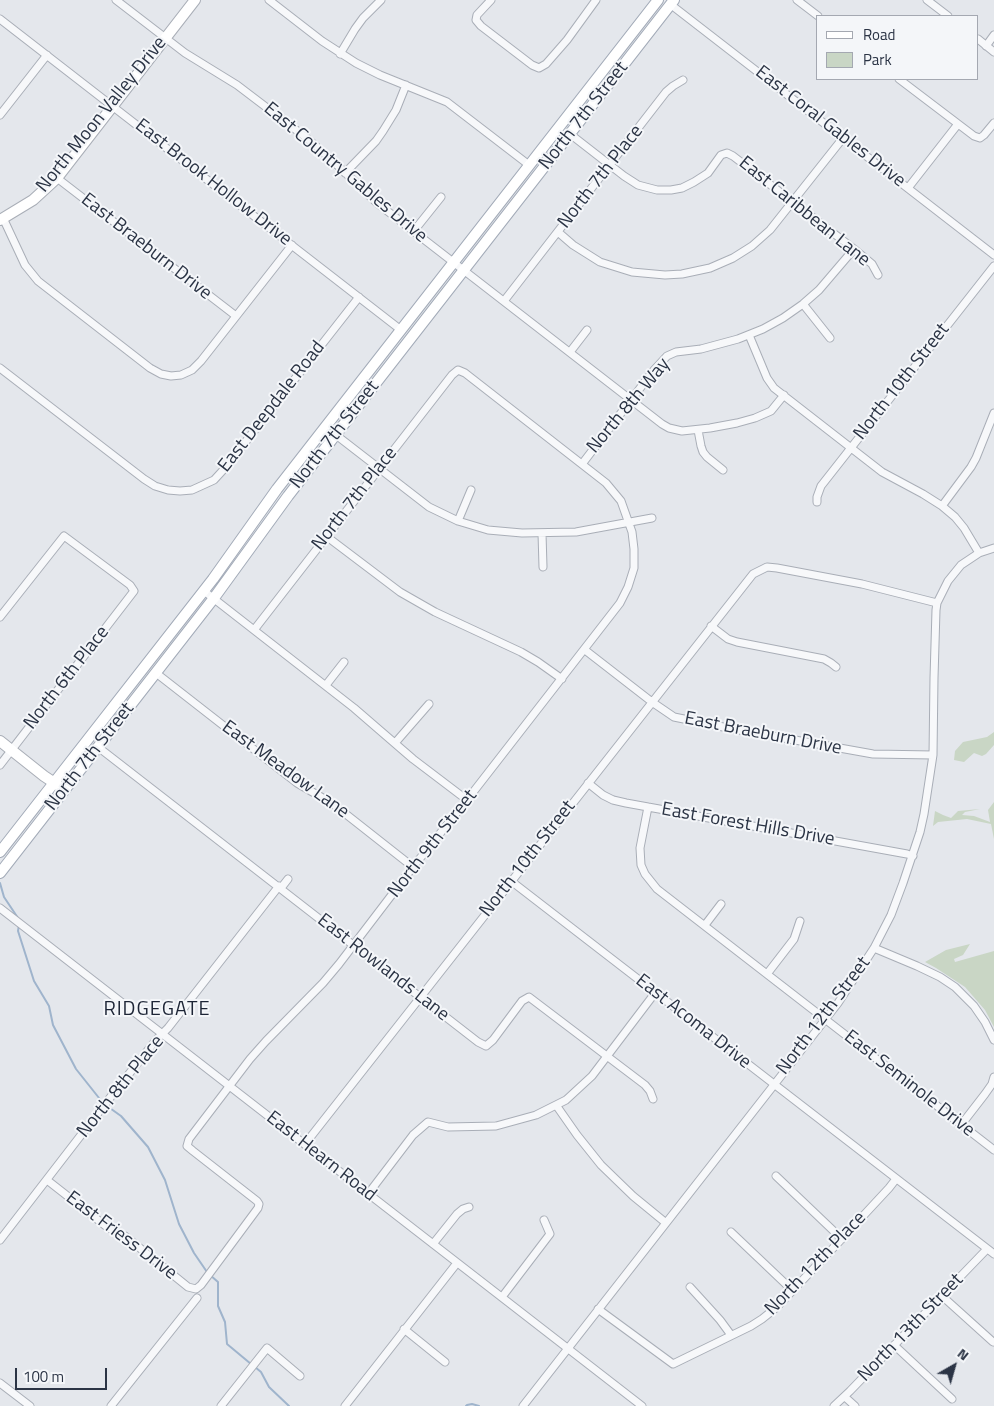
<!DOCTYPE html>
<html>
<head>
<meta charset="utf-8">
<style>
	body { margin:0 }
	#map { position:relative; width:994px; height:1406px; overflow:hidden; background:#e4e7ec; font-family:"Titillium Web",sans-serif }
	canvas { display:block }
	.legend { position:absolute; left:816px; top:15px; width:162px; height:65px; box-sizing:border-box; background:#f4f6f9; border:1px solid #a4a8b1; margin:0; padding:6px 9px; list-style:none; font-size:15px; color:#2b3445 }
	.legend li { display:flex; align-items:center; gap:10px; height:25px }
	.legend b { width:25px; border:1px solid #a4a8b1 }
	.north { position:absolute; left:929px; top:1341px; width:50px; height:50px; -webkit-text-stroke:4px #f4f6f9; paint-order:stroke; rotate:38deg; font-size:14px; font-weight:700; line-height:20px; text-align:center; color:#2b3445 }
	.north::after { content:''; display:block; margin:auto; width:18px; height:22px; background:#2b3445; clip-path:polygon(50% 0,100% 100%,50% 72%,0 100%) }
	.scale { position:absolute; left:15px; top:1368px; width:92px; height:22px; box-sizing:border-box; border:2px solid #2b3445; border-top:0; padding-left:6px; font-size:15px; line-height:18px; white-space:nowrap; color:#2b3445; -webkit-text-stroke:4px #f4f6f9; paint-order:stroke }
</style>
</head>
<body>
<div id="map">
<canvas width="994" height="1406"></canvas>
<ul class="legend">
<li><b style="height:6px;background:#fff"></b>Road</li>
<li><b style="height:14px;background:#c9d6c5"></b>Park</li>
</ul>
<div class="north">N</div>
<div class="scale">100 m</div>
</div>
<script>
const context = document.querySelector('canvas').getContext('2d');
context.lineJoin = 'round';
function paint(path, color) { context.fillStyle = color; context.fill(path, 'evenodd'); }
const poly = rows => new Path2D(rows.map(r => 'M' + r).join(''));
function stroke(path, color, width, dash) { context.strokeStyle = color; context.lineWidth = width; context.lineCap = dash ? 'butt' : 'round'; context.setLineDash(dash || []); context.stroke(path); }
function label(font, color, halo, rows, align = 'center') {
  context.font = font + ' "Titillium Web",sans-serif'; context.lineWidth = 4; context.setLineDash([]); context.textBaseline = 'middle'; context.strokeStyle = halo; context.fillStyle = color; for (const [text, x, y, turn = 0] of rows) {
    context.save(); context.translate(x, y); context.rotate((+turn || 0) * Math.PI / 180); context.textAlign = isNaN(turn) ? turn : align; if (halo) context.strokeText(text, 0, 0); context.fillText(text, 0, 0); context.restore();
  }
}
paint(poly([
	[994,732,994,745,986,754,982,756,974,753,964,762,954,760,955,751,963,742,987,737],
	[994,802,994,839,991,824,967,819,938,822,933,826,935,811,943,815,951,818,958,811,980,809,965,812,962,815,974,816,990,822,988,810],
	[970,944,963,955,954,959,955,962,994,951,994,1027,985,1010,965,987,936,968,925,962,946,950]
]), '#c9d6c5');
stroke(poly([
	[0,883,4,897,18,918],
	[19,925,18,931,34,981,49,1006,53,1025,76,1069,103,1103],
	[107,1106,121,1116,148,1147,165,1180,179,1224,194,1253,207,1272],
	[210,1275,218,1282,218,1306,225,1322,227,1344,251,1364],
	[255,1367,261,1372,269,1387,289,1406],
	[466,1406,467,1405,472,1404,479,1406]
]), '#9fb4cc', 2);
const street = poly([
	[116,0,185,53,237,85,308,139,336,164,377,203,662,424,669,428,682,431,710,428,737,423,755,418,771,411,784,395],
	[269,0,322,41,356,63,380,75,447,102,529,165],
	[491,0,477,15,476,20,481,26,532,65,539,68,546,64,567,40,596,0],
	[797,0,818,16],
	[927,0,948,16],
	[670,4,994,255],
	[0,19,401,330],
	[978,39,994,52],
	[986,46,994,35],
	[340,54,355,29,363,18,381,0],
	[899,79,974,136,980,138,984,135,994,123],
	[0,115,47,55],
	[570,134,624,176,638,185,657,190,671,190,682,188,694,182,708,173,721,155,727,153,733,156,854,249,872,264,878,275],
	[345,173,376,141,383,131,396,110,406,85],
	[57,178,236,316],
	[908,188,958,124],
	[3,218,25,265,38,281,150,368,161,374,171,376,181,375,192,370,201,361,292,245],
	[413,232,441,197],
	[558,232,573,245,600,262,632,272,665,275,682,274,710,268,733,258,752,246,770,230,843,138],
	[504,301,666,92,673,86,683,80],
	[803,304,830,338],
	[749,335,767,378,774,388,882,472,923,494,942,506,955,517,964,528,979,553],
	[570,352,587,330],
	[0,368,144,479,155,486,168,490,180,491,192,490,214,480,225,468,359,297],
	[698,430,701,446,703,452,707,457,723,470],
	[336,435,429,507,458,521,488,530,522,533,576,532,652,518],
	[582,464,654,370,667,356,676,352,701,349,738,339,763,329,783,318,803,304,819,290,854,249],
	[817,502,817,497,821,486,994,266],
	[942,506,971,467,976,458,994,413],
	[458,521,471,490],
	[542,533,543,567],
	[326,536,400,592,435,612,521,652,538,662,562,679],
	[204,591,354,708,413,759,467,800],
	[0,617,64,536,130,585,134,591,0,765],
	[711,626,728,639,737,642,824,659,831,663,836,667],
	[585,650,652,702,674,717,728,728,873,754,933,755],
	[156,673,297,783,333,804,413,867],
	[326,685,344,662],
	[395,743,429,704],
	[98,747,478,1042,486,1046,493,1040,522,1001,529,997,645,1085,650,1091,653,1099],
	[588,783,603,795,613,800,626,803,907,854,913,856],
	[648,807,640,848,641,865,645,874,657,889,994,1150],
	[511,881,994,1254],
	[281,888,288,879],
	[0,908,642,1406],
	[705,925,721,904],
	[874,948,917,966,940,977,955,987,974,1006,985,1022,994,1040],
	[767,974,794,939,800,921],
	[556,1105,577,1135,601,1165,633,1196,666,1223],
	[961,1125,985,1094,992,1084,994,1077],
	[305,1144,753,574,767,567,777,568,862,584,937,603],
	[776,1176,842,1239],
	[47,1180,107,1227,125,1236,188,1287,196,1289,201,1285,258,1208,259,1204,257,1201,193,1151,187,1146,189,1139,250,1059,266,1041,323,983,339,964,413,867,467,800,620,603,628,587,634,568,634,549,632,532,621,501,606,483,465,373,458,370,452,375,254,630],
	[368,1194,413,1135,428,1122,448,1127,496,1126,536,1115,566,1100,592,1076,655,993],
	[731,1232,792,1290],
	[0,1240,105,1104,156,1040,168,1028,279,886],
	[433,1244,457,1214,463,1209,469,1207],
	[690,1287,720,1320,731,1335],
	[942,1296,993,1342],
	[502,1297,550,1234,544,1220],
	[598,1309,673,1364,751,1326,762,1319,777,1307,837,1244,889,1188,896,1179],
	[404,1329,445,1362],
	[894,1345,952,1399],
	[0,1383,30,1406],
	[845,1397,855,1406],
	[111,1406,197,1298],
	[221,1406,267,1348,300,1376],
	[345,1406,457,1263],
	[523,1406,838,1003,874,948,891,915,903,883,920,832,924,814,933,755,934,678,936,610,937,603,948,581,961,565,979,553,994,548],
	[834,1406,850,1391,987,1249]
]);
const secondary = poly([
	[0,220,33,200,57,178,195,0],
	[0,741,44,776,65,790]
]);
const primary = poly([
	[0,852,213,579,277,489,658,0],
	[0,873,214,598,288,496,674,0]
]);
stroke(street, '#a9aeb7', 9);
stroke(secondary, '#a9aeb7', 12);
stroke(primary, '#a3abb8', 12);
stroke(street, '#f7f8fa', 7);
stroke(secondary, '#fff', 10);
stroke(primary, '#fff', 10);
label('19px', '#2b3445', '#f4f6f9', [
	["North Moon Valley Drive",102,115,-51],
	["North 7th Street",584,116,-52],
	["East Coral Gables Drive",830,127,38],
	["East Country Gables Drive",345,173,40],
	["North 7th Place",601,177,-52],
	["East Brook Hollow Drive",213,183,38],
	["East Caribbean Lane",804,212,39],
	["East Braeburn Drive",146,247,38],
	["North 10th Street",902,382,-52],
	["North 8th Way",629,406,-50],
	["East Deepdale Road",272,407,-52],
	["North 7th Street",335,435,-52],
	["North 7th Place",355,499,-52],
	["North 6th Place",67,678,-52],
	["East Braeburn Drive",763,734,11],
	["North 7th Street",90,757,-52],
	["East Meadow Lane",285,770,36],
	["East Forest Hills Drive",748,825,10],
	["North 9th Street",433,844,-52],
	["North 10th Street",528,859,-52],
	["East Rowlands Lane",383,968,38],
	["North 12th Street",824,1016,-53],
	["East Acoma Drive",693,1022,38],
	["East Seminole Drive",909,1084,38],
	["North 8th Place",121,1087,-51],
	["East Hearn Road",321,1157,38],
	["East Friess Drive",121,1236,37],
	["North 12th Place",816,1264,-46],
	["North 13th Street",911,1328,-46]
]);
context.letterSpacing = '1px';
label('20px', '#1d2536', '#f4f6f9', [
	["RIDGEGATE",157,1010]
]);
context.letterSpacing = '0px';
</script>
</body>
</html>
